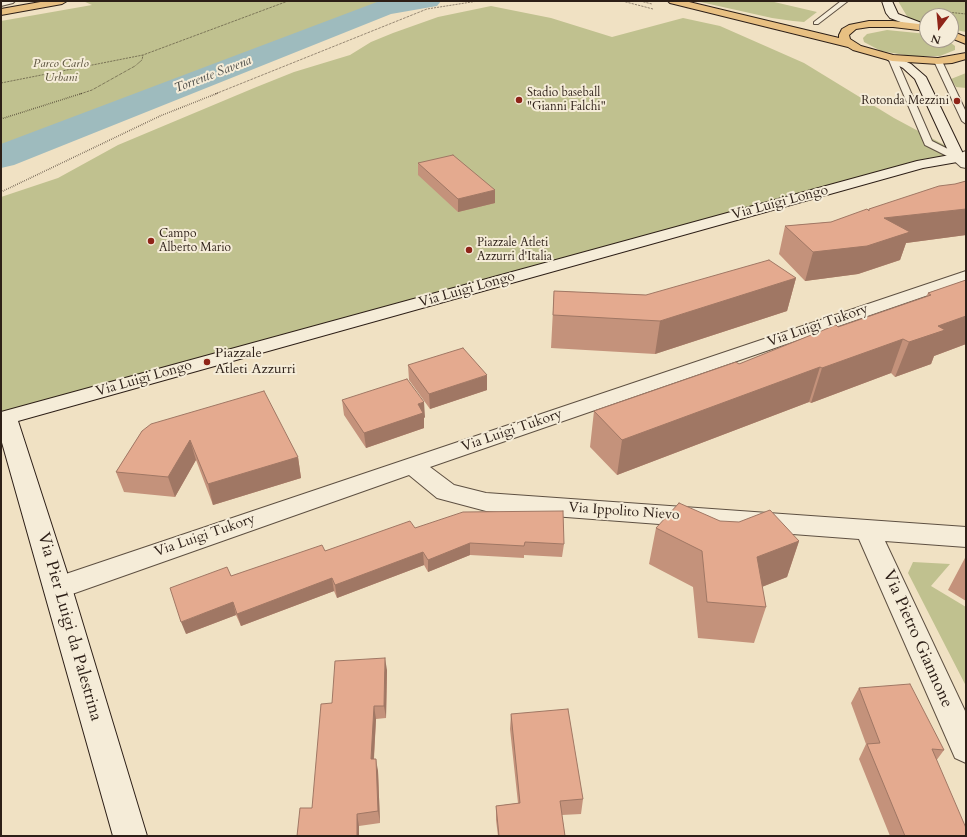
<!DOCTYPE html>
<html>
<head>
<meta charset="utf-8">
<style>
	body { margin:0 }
	#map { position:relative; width:967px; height:837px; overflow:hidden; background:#f0e1c3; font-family:Cardo,serif }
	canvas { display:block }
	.frame { position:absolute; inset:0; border:2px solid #2d1f17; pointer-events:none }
	.north { position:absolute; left:919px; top:8px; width:40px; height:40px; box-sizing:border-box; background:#f5ecd8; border:1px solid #a59a8b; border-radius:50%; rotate:196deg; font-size:11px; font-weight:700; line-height:16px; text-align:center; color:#2d1f17 }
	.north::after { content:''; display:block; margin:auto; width:14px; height:18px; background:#8f2418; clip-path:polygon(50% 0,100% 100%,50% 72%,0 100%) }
</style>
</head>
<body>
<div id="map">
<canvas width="967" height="837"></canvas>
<div class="frame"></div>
<div class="north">N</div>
</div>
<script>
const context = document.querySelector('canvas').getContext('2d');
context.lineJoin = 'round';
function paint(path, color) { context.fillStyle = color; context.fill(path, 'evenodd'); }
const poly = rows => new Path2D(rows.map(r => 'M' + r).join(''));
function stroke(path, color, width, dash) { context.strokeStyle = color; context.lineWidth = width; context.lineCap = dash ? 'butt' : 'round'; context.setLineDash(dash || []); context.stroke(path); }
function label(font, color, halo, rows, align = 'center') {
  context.font = font + ' Cardo,serif'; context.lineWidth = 4; context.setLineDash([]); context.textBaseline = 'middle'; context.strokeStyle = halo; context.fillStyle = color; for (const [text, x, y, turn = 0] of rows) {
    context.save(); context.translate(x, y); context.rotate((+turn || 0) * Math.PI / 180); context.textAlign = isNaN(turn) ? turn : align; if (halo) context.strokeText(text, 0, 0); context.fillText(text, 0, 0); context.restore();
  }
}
paint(poly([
	[83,1,428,1,386,7,1,157,1,21,92,5],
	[696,1,770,1,817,12,804,22,793,21,772,18],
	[898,1,966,1,966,32,951,29,951,16,927,16,927,24,908,18],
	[491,6,551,18,612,37,683,18,720,26,804,63,894,118,963,155,1,424,1,197,58,178,118,145,254,88,294,72,350,55,371,42,393,33,438,17],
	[887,30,927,34,927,40,947,40,955,46,955,50,940,56,911,56,881,51,864,42,863,38,867,34],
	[966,73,966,88,956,87,951,79],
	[913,562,950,564,931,586,966,607,966,686,908,573]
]), '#c0c18f');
paint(poly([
	[441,1,437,6,391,14,14,165,1,168,1,144,377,2,441,1]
]), '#9ebbbe');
const lane = poly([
	[841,1,848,1,818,24,814,24,814,22,841,1],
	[889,56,896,58,932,141,958,154,966,151,966,158,958,161,955,160,925,145,888,58,889,56],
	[935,59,942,61,966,112,966,124,962,121,934,61,935,59]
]);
const street = poly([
	[1,1,15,1,13,3,1,6,1,1],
	[958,154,966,157,966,168,961,167,951,158,953,155,958,154],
	[966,271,966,282,430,467,454,485,486,493,966,527,966,547,885,541,966,713,966,763,955,758,859,539,486,511,437,498,409,475,58,599,48,596,44,588,48,580,966,271]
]);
const secondary = poly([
	[882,1,892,1,898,14,927,25,927,29,919,29,890,18,886,13,882,1],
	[892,55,911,64,926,77,965,158,963,161,923,168,18,421,72,588,147,836,113,836,1,439,1,412,917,161,950,155,915,79,903,68,888,60,886,58,892,55]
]);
const primary = poly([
	[46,1,67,1,62,4,1,15,1,9,46,1],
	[668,1,685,1,839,38,839,35,842,29,849,25,869,21,893,21,927,25,927,31,893,27,869,27,856,29,849,35,850,39,861,46,893,55,938,58,966,53,966,59,952,63,938,64,892,61,853,50,848,47,670,3,668,1],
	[951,31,966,37,966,44,951,38,951,31]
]);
stroke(lane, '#5e5042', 2);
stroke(street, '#5e5042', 2);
stroke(secondary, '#2d1f17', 2);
stroke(primary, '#2d1f17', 2);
stroke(poly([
	[622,1,653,9],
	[640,1,652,4],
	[937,11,966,14],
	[1,83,143,55,288,1],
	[80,94,92,90,135,66,142,60,143,55],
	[215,94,427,9,478,1]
]), '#2d1f17', 1, [0.5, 1]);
stroke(poly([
	[1,119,83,93],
	[1,192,160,116,218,93]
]), '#2d1f17', 1.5, [0.5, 1.5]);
paint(lane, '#f5ecd8');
paint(street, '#f5ecd8');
paint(secondary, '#f5ecd8');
paint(primary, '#e8c082');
paint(poly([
	[418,163,495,203,458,212,418,175],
	[966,181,966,235,906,243,900,260,858,274,805,281,779,254,785,226,831,222,868,210,869,209],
	[796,278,787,311,655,354,551,348,554,291,646,295],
	[966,280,966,344,934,356,931,364,895,377,891,373,811,403,809,402,617,475,590,447,594,411,739,364,838,327,926,297,928,293],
	[408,365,487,390,430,409,409,380],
	[342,400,425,417,424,418,424,428,366,448,344,415],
	[142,431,298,457,301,478,213,505,196,460,175,497,124,492,116,472],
	[720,521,799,541,787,577,762,587,766,607,754,643,698,638,693,587,649,564,656,528],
	[415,528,564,544,562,557,524,555,524,558,470,555,428,572,424,565,337,598,334,591,241,626,236,615,186,634,231,576,325,551],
	[966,556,966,601,948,590],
	[387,670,386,718,376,719,374,759,378,771,380,823,359,826,312,808,332,703],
	[859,688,944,750,936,761,966,836,890,836,859,759,866,744,851,703],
	[511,714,583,799,581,814,562,815,565,836,498,836,496,820,496,806,518,803,510,729]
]), '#c4927b');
paint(poly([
	[495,190,495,203,458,212,458,199],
	[966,209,966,235,906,243,900,260,858,274,805,281,813,252,884,218],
	[796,278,787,311,655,354,660,321],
	[966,316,966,344,934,356,931,364,895,377,909,342,938,326],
	[903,339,891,373,811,403,822,368],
	[820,367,809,402,617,475,622,440],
	[487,375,487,390,430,409,429,394],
	[424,402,425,417,424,418,424,428,366,448,364,433,418,404],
	[190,440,196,460,175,497,168,477],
	[298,457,301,478,213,505,208,484],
	[799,541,787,577,746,593,757,557],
	[470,543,470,555,428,572,428,560],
	[423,552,424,565,337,598,335,585],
	[332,578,334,591,241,626,237,614],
	[233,602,236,615,186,634,181,622],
	[385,658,387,670,386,718,384,706],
	[374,706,376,719,373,771,371,759],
	[376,759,378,771,380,823,378,811],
	[357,814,359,826,359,836,357,836]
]), '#a07764');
const building = poly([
	[453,155,495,190,458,199,418,163,453,155],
	[966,181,966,209,884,218,910,232,867,246,813,252,785,226,831,222,867,209,869,211,869,209,939,186,955,184,966,181],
	[769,260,796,278,660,321,553,315,554,291,646,295,769,260],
	[966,280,966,316,938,326,945,330,909,342,903,339,822,368,820,367,622,440,594,411,736,362,739,364,836,325,838,327,931,295,928,293,966,280],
	[463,348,487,375,429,394,408,365,463,348],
	[407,379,424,402,418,404,423,413,364,433,342,400,407,379],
	[264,391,298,457,208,484,190,440,168,477,116,472,142,431,151,424,264,391],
	[679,503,720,521,739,522,770,510,799,541,757,557,766,607,707,602,702,551,656,528,679,503],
	[563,511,564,544,525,542,524,546,470,543,428,560,423,552,335,585,332,578,237,614,233,602,181,622,170,588,227,567,231,576,322,545,325,551,410,521,415,528,463,512,563,511],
	[385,658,384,706,374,706,371,759,376,759,378,811,357,814,357,836,297,836,300,808,312,808,321,704,332,703,335,661,385,658],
	[910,684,944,750,932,749,966,828,966,836,905,836,867,744,880,743,859,688,910,684],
	[568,709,583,799,560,801,565,836,499,836,496,806,520,803,511,714,568,709]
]);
paint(building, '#e4aa8f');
stroke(building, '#a07764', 1);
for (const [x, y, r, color] of [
	[519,100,4,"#8f2418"],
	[957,101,4,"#8f2418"],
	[151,241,4,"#8f2418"],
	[469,250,4,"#8f2418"],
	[207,362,4,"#8f2418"]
]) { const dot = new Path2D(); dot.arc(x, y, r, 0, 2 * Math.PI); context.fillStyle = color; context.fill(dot); stroke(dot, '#f5ecd8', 1.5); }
label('italic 12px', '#59503b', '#f5ecd8', [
	["Parco Carlo",61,64],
	["Urbani",61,78]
]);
label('12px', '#2d1f17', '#f5ecd8', [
	["Stadio baseball",527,93],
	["\"Gianni Falchi\"",527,107],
	["Rotonda Mezzini",949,101,"right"],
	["Campo",159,234],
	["Alberto Mario",159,248],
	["Piazzale Atleti",477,243],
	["Azzurri d'Italia",477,257]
], 'left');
label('italic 13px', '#4f4e49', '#f5ecd8', [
	["Torrente Savena",213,75,-21]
]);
label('14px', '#2d1f17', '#f5ecd8', [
	["Via Luigi Longo",780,203,-15],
	["Via Luigi Longo",467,290,-16],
	["Via Luigi Tukory",818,326,-19],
	["Via Luigi Longo",144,379,-16],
	["Via Luigi Tukory",512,431,-19],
	["Via Ippolito Nievo",624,512,4],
	["Via Luigi Tukory",205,536,-19]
]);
label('14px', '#2d1f17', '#f5ecd8', [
	["Piazzale",215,354],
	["Atleti Azzurri",215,370]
], 'left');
label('17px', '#2d1f17', '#f5ecd8', [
	["Via Pier Luigi da Palestrina",69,627,74],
	["Via Pietro Giannone",917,639,66]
]);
</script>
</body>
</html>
